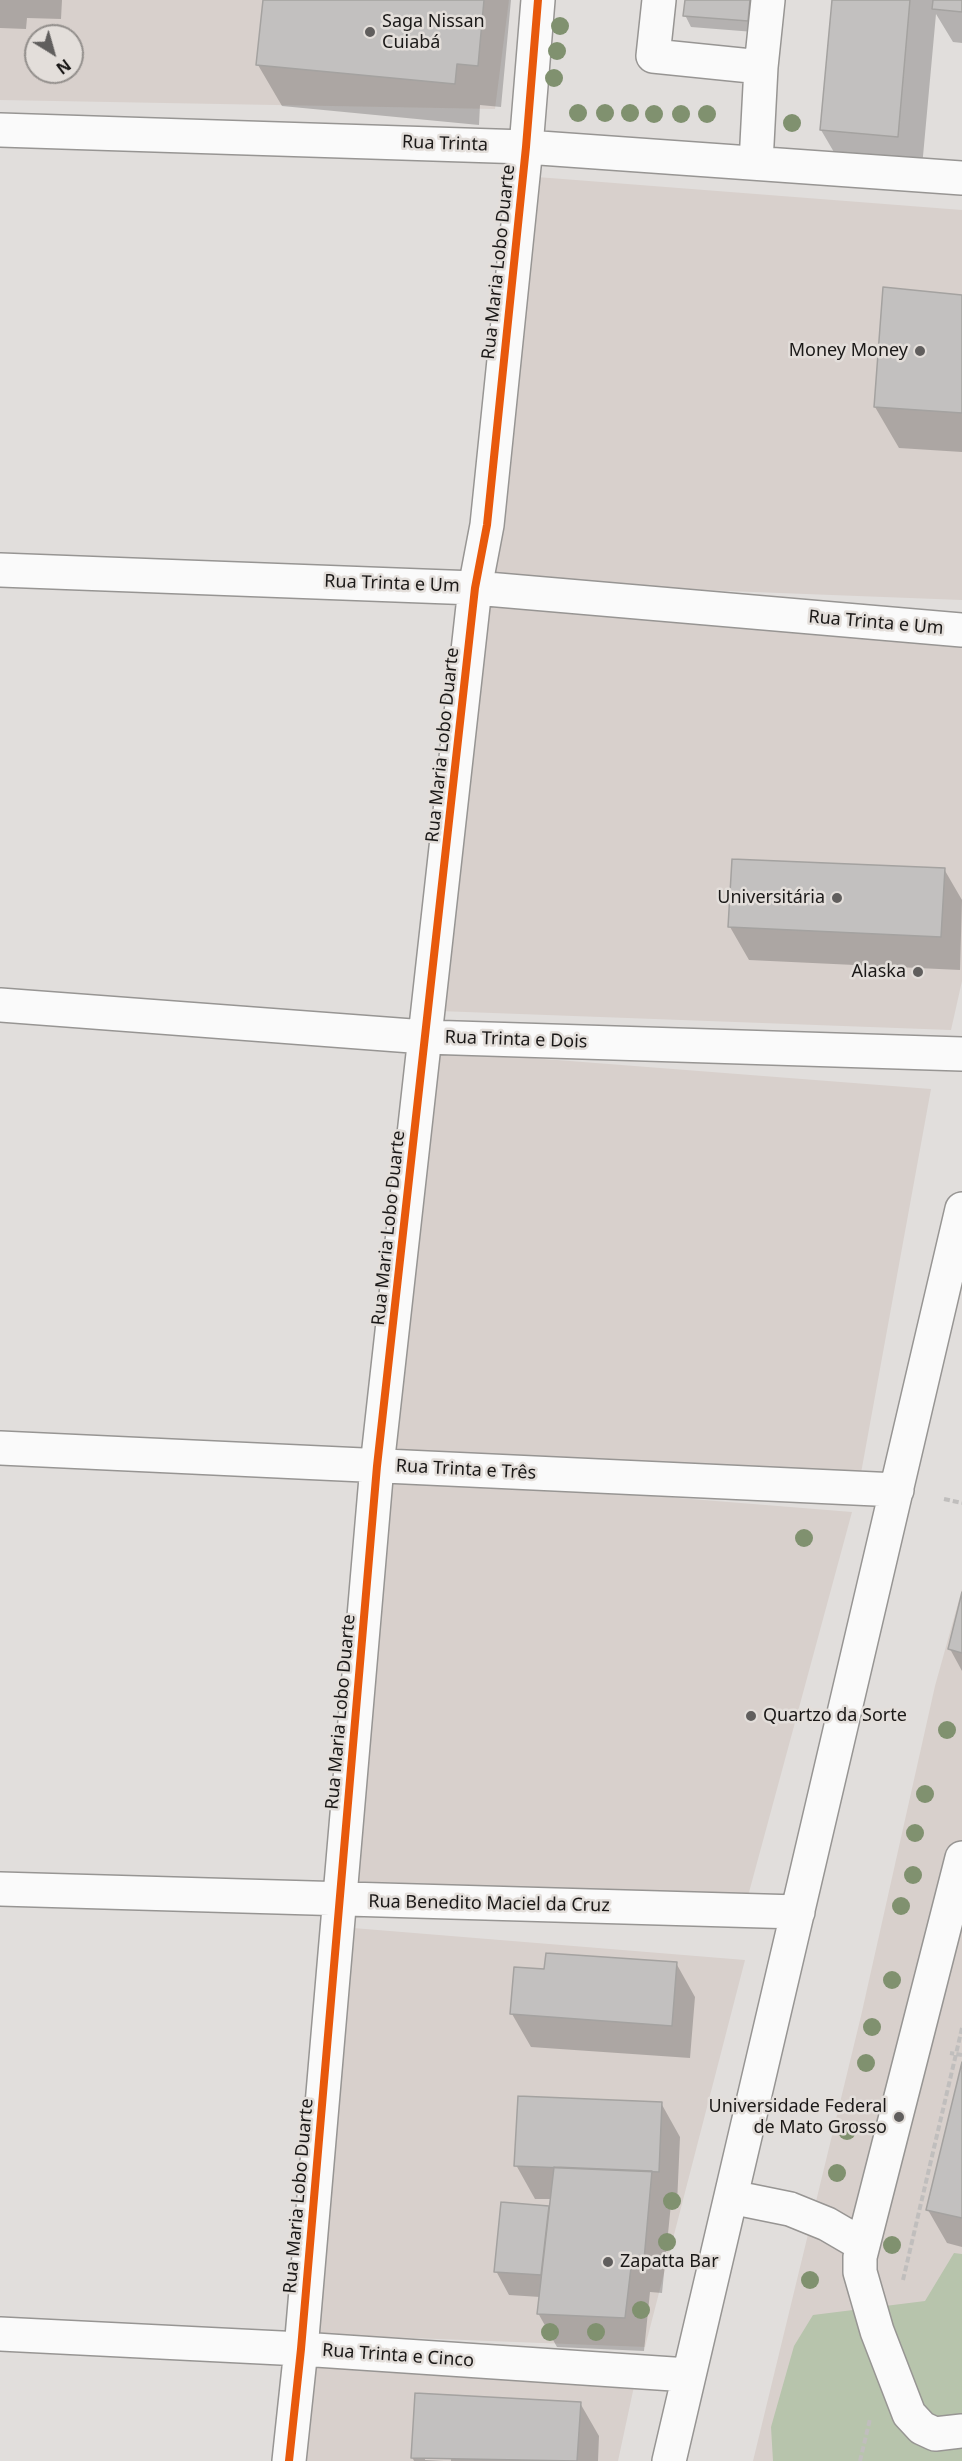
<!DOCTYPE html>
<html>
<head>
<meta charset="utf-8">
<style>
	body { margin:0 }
	#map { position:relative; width:962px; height:2461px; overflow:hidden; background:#e1dedc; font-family:"Noto Sans",sans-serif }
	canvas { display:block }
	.north { position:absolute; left:24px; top:24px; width:60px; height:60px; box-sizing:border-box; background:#e3deda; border:2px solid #938f8c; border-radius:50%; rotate:143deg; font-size:16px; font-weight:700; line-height:24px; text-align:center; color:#1b1918 }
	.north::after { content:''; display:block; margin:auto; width:21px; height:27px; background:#605e5d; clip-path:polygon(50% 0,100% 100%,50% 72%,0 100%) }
</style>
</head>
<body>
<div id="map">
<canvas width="962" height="2461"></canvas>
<div class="north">N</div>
</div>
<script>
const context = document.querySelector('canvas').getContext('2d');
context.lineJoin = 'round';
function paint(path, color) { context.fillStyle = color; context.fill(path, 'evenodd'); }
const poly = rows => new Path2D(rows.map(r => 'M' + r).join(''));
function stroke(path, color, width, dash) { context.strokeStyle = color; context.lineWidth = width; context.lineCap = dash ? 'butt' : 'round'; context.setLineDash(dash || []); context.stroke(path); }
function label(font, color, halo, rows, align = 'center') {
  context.font = font + ' "Noto Sans",sans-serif'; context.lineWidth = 5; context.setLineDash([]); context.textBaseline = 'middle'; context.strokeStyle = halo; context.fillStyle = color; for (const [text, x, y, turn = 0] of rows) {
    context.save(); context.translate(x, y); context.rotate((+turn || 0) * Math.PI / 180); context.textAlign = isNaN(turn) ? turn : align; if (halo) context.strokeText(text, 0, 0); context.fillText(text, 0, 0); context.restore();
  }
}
paint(poly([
	[0,0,509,0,495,109,0,100],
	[36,36,72,36,72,72,36,72],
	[537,177,962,210,962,600,493,582],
	[482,605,962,643,962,981,951,1030,439,1011],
	[428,1050,931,1089,861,1473,384,1456],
	[394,1475,852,1512,748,1896,350,1881],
	[962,1589,962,2461,753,2461,861,2016,935,1686],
	[353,1928,745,1960,645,2347,309,2334],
	[311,2355,636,2377,618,2461,299,2461]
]), '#d8d0cc');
paint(poly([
	[954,2253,962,2254,962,2461,773,2461,771,2427,794,2346,813,2315,925,2301]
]), '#b7c4ac');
paint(poly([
	[0,0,62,0,61,19,27,18,26,29,0,28],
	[264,0,511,0,501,107,480,105,479,125,282,106,258,65],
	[686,0,757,0,754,32,691,27,685,15],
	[833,0,962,0,962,43,953,42,936,14,921,178,845,171,821,130],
	[962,296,962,452,899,448,875,407],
	[944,869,962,900,960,970,749,960,730,927],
	[962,1599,962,1671,950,1649],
	[676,1963,695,1997,690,2058,531,2047,512,2014,545,1971],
	[962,2068,962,2247,947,2243,928,2210],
	[661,2103,680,2137,677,2204,671,2204,662,2293,650,2292,644,2351,557,2347,538,2313,540,2297,509,2295,496,2271,548,2207,550,2211,552,2199,535,2199,516,2165],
	[580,2403,599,2436,598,2461,451,2461,451,2458,425,2457,425,2460,444,2461,414,2461,412,2457]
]), '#0003');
const building = poly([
	[263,0,484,0,478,66,457,64,455,84,256,65,263,0],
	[685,0,750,0,748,21,683,16,685,0],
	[832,0,910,0,898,137,820,130,832,0],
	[933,0,962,0,962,12,932,9,933,0],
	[883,287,962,295,962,413,874,407,883,287],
	[732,859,945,868,941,937,728,927,732,859],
	[962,1592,962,1653,948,1649,962,1592],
	[546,1953,677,1962,672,2026,510,2014,514,1967,544,1969,546,1953],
	[962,2062,962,2218,926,2210,962,2062],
	[518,2096,662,2102,659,2172,514,2166,518,2096],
	[554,2167,652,2171,644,2260,632,2259,625,2318,537,2314,554,2167],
	[501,2202,549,2206,541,2275,494,2272,501,2202],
	[415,2393,581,2402,577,2461,411,2458,415,2393]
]);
paint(building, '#c2c0bf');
stroke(building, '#a4a2a0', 1.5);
const minor = poly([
	[659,0,653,56,761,67,768,0],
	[0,130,526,147,962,178],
	[756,163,761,67],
	[0,570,475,588,962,630],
	[0,1005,425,1037,962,1054],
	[0,1448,897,1490],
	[962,1858,860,2257,860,2272,877,2331,909,2414,922,2428,935,2434,962,2431],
	[0,1889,798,1912],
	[731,2197,790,2209,827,2224,863,2245],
	[0,2334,301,2349,688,2375],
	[289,2461,301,2349,377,1466,475,588,487,525,526,147,538,0],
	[669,2461,962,1209]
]);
stroke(minor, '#979593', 36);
stroke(poly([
	[944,1499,962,1503],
	[962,2028,956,2054,962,2055],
	[903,2280,956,2054,950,2053],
	[860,2461,870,2419]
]), '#c0bebd', 4, [6, 3]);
stroke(minor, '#fafafa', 33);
stroke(poly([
	[289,2461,301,2349,377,1466,475,588,487,525,526,147,538,0]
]), '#e8590c', 8);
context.fillStyle = '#80916f';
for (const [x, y] of [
	[560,26],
	[557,51],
	[554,78],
	[578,113],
	[605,113],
	[630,113],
	[654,114],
	[681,114],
	[707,114],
	[792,123],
	[804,1538],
	[947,1730],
	[925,1794],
	[915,1833],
	[913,1875],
	[901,1906],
	[892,1980],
	[872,2027],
	[866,2063],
	[847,2131],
	[837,2173],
	[672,2201],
	[667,2242],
	[892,2245],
	[810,2280],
	[641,2310],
	[550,2332],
	[596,2332]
]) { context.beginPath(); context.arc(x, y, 9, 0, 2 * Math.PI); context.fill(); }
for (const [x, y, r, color] of [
	[370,32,6,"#605e5d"],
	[920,351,6,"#605e5d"],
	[837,898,6,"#605e5d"],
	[918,972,6,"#605e5d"],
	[751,1716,6,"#605e5d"],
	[899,2117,6,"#605e5d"],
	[608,2262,6,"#605e5d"]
]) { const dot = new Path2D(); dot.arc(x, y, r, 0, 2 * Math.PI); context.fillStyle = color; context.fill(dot); stroke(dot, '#e3deda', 2); }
label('18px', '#1b1918', '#e3deda', [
	["Saga Nissan",382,22,"left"],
	["Cuiabá",382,43,"left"],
	["Money Money",908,351],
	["Universitária",825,898],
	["Alaska",906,972],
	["Quartzo da Sorte",763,1716,"left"],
	["Universidade Federal",887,2107],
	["de Mato Grosso",887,2128],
	["Zapatta Bar",620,2262,"left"]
], 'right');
label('18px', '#1b1918', '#e3deda', [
	["Rua Trinta",445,144,2],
	["Rua Maria Lobo Duarte",499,262,-84],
	["Rua Trinta e Um",392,584,2],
	["Rua Trinta e Um",876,623,5],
	["Rua Maria Lobo Duarte",443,745,-84],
	["Rua Trinta e Dois",516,1040,2],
	["Rua Maria Lobo Duarte",389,1228,-84],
	["Rua Trinta e Três",466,1470,3],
	["Rua Maria Lobo Duarte",341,1712,-85],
	["Rua Benedito Maciel da Cruz",489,1904,1],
	["Rua Maria Lobo Duarte",299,2196,-85],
	["Rua Trinta e Cinco",398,2356,4]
]);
</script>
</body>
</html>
